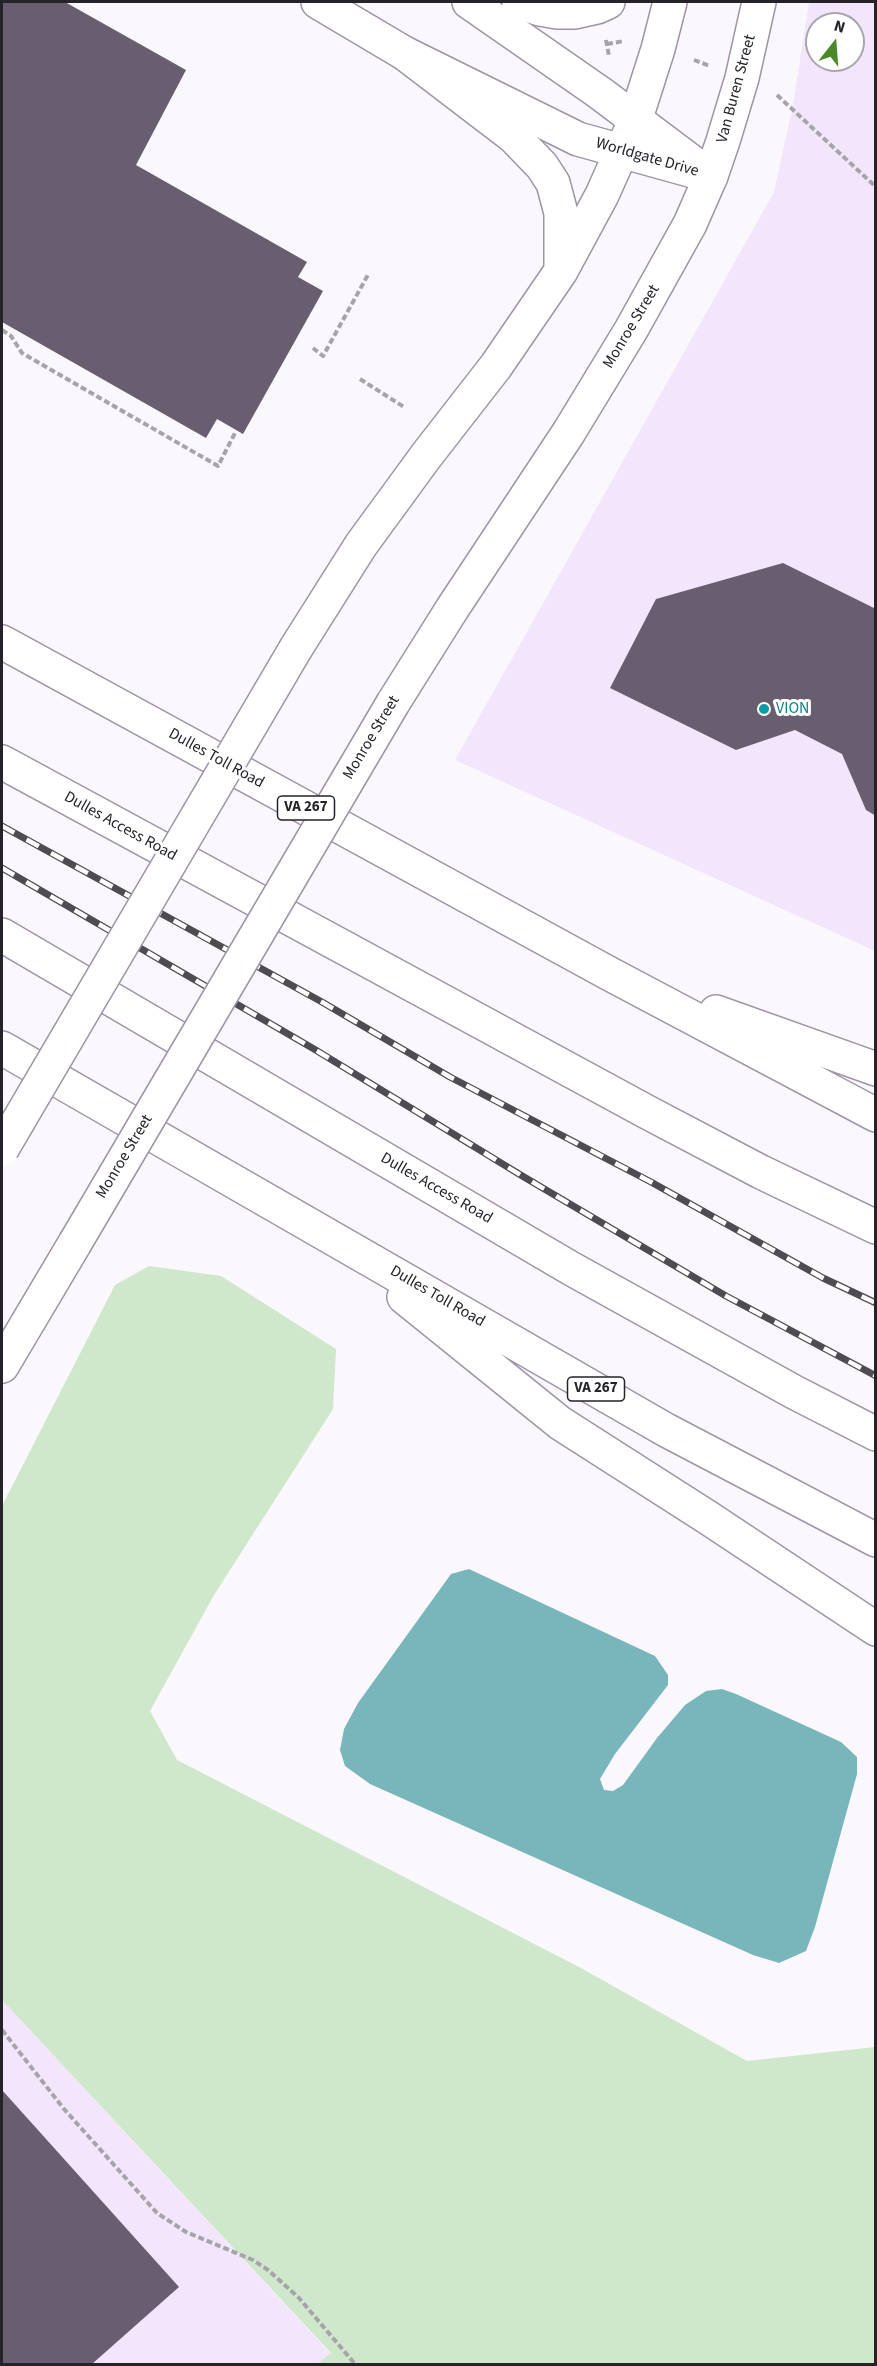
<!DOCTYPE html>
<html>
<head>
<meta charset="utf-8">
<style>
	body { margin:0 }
	#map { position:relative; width:877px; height:2366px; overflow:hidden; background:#faf8fc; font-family:"Source Sans 3",sans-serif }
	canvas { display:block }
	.frame { position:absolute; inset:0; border:3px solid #262229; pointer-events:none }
	.north { position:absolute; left:805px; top:12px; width:60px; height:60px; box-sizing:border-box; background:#fff; border:2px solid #a8a7a9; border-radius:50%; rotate:17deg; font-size:16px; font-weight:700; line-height:24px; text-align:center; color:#262229 }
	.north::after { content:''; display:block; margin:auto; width:21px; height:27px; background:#4a8929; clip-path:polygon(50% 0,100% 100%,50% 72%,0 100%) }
</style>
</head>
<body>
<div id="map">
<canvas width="877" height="2366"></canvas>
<div class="frame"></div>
<div class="north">N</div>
</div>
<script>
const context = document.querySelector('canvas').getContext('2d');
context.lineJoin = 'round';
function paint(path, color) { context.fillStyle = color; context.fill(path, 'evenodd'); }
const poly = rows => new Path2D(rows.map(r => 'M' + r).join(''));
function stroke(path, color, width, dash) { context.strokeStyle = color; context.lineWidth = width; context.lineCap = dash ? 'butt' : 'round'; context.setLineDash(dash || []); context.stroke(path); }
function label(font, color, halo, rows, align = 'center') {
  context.font = font + ' "Source Sans 3",sans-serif'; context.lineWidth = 6; context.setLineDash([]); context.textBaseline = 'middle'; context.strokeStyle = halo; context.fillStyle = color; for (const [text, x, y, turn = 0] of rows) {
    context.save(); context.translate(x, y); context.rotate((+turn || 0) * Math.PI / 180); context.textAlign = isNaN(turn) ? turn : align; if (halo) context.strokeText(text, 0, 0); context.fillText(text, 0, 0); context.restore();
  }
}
paint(poly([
	[809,2,875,2,875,951,455,760,774,192,793,105],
	[817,24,853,24,853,60,817,60],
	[2,2000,331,2354,317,2364,2,2364]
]), '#f3e6fc');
paint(poly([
	[149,1266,221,1276,336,1349,333,1409,214,1595,150,1711,177,1760,579,1967,747,2061,875,2047,875,2364,317,2364,331,2353,2,2000,2,1506,115,1285]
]), '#cfe7ca');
paint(poly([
	[469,1569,655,1656,668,1675,668,1685,615,1754,600,1779,604,1790,613,1791,623,1785,657,1738,685,1705,706,1691,722,1689,736,1694,841,1742,857,1757,857,1774,815,1927,806,1951,779,1963,753,1955,370,1784,345,1766,340,1750,344,1729,358,1703,451,1574]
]), '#78b6bb');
paint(poly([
	[2,2,65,2,186,70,136,165,307,262,298,277,323,291,243,434,217,419,206,438,2,322],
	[783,563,876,609,876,816,866,810,842,754,795,730,736,750,610,688,656,599],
	[2,2090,179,2287,92,2364,2,2364]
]), '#685e70');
const minor = poly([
	[318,2,404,53,578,139,711,176],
	[469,2,600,93,693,163]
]);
const major = poly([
	[519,2,540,9,557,12,575,12,597,7,608,2],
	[404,53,514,137,542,166,553,183,561,213,561,266],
	[296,648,361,545,426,456,496,366,561,271,602,195,635,121,658,49,670,2],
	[393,703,452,609,569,432,631,330,690,224,711,176,723,141,742,78,759,2],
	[2,1366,75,1243]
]);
const highway = poly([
	[2,642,610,974,876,1115],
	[2,762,647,1112,761,1172,876,1227],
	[2,935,572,1269,794,1392,876,1434],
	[716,1012,876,1069],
	[2,1048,666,1430,876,1540],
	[404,1297,560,1423,707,1517,876,1629]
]);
stroke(minor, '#9f94a7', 36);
stroke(major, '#9f94a7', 36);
stroke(highway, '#9f94a7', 36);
stroke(poly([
	[606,40,609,56],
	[607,44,624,41],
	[694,60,710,66],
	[777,95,876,187],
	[2,330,11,336,22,353,218,466,235,433],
	[313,348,323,356,369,273],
	[360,379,404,407],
	[2,2030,64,2109,157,2213,186,2232,253,2260,268,2270,299,2298,355,2364]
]), '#a6a4a9', 4, [6, 3]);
stroke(minor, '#fff', 33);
stroke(major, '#fff', 33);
stroke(highway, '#fff', 33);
const rail = poly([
	[2,826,322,1002,450,1077,651,1182,823,1278,876,1303],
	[2,868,314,1049,524,1177,726,1296,876,1376]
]);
stroke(rail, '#4f4b51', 7);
stroke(rail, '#fff', 4.5, [14]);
const majorBridge = poly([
	[2,1149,296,648],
	[75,1243,393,703]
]);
stroke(majorBridge, '#9f94a7', 36, []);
stroke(majorBridge, '#fff', 33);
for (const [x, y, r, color] of [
	[764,709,6,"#0f9aa8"]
]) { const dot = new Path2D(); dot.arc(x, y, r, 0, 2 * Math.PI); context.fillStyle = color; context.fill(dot); stroke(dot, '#fff', 2); }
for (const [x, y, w] of [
	[306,808,57],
	[596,1389,57]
]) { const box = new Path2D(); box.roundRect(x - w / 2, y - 12, w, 24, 4.5); context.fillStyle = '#fff'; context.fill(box); stroke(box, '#262229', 1.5); }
label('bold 15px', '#262229', null, [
	["VA 267",306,808],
	["VA 267",596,1389]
]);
label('16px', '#262229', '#fff', [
	["Van Buren Street",737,89,-75],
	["Worldgate Drive",647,158,16],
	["Monroe Street",632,327,-59],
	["Monroe Street",372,738,-59],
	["Dulles Toll Road",216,759,29],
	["Dulles Access Road",120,827,29],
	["Monroe Street",125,1157,-59],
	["Dulles Access Road",436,1189,30],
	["Dulles Toll Road",437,1297,30]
]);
label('16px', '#0d838f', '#fff', [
	["VION",776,709]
], 'left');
</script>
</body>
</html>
